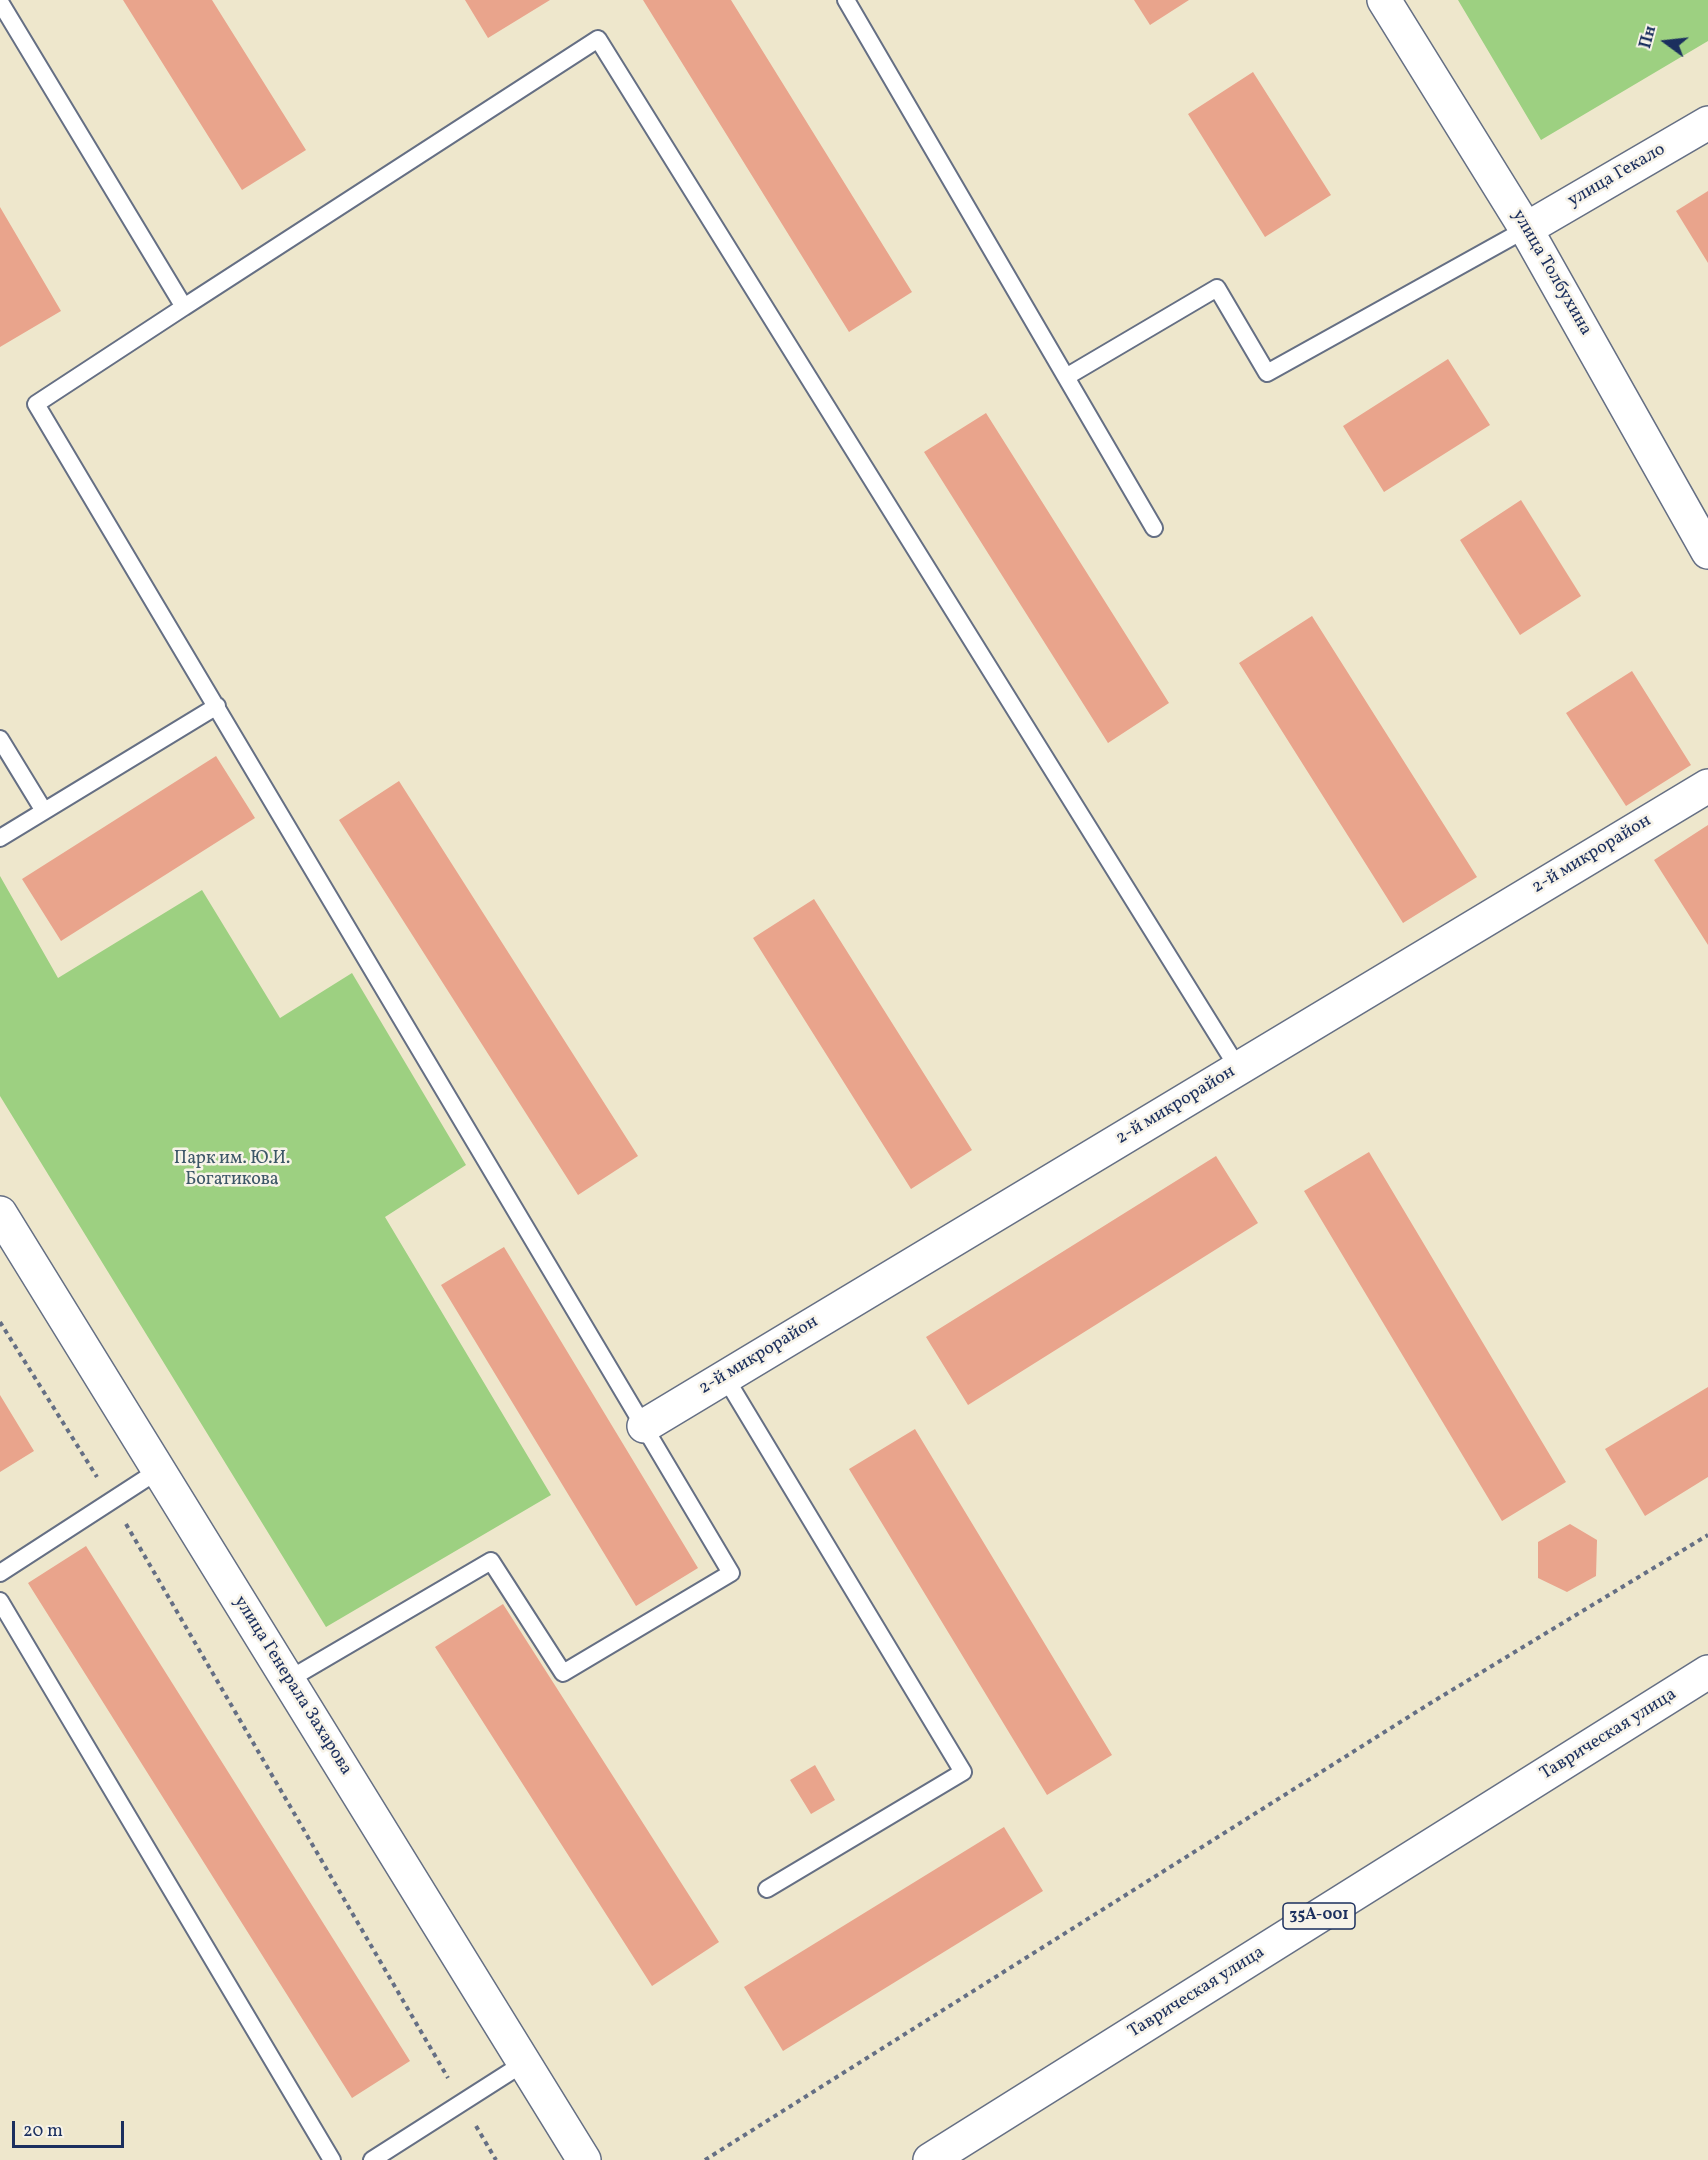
<!DOCTYPE html>
<html>
<head>
<meta charset="utf-8">
<style>
	body { margin:0 }
	#map { position:relative; width:1708px; height:2160px; overflow:hidden; background:#eee7cc; font-family:Vollkorn,serif }
	canvas { display:block }
	.north { position:absolute; left:1636px; top:12px; width:60px; height:60px; -webkit-text-stroke:4px #f7f3e8; paint-order:stroke; rotate:285deg; font-size:16px; font-weight:700; line-height:24px; text-align:center; color:#1b2f5e }
	.north::after { content:''; display:block; margin:auto; width:21px; height:27px; background:#1b2f5e; clip-path:polygon(50% 0,100% 100%,50% 72%,0 100%) }
	.scale { position:absolute; left:12px; top:2121px; width:112px; height:27px; box-sizing:border-box; border:3px solid #1b2f5e; border-top:0; padding-left:8px; font-size:18px; line-height:21px; white-space:nowrap; color:#1b2f5e; -webkit-text-stroke:4px #f7f3e8; paint-order:stroke }
</style>
</head>
<body>
<div id="map">
<canvas width="1708" height="2160"></canvas>
<div class="north">Пн</div>
<div class="scale">20 m</div>
</div>
<script>
const context = document.querySelector('canvas').getContext('2d');
context.lineJoin = 'round';
function paint(path, color) { context.fillStyle = color; context.fill(path, 'evenodd'); }
const poly = rows => new Path2D(rows.map(r => 'M' + r).join(''));
function stroke(path, color, width, dash) { context.strokeStyle = color; context.lineWidth = width; context.lineCap = dash ? 'butt' : 'round'; context.setLineDash(dash || []); context.stroke(path); }
function label(font, color, halo, rows, align = 'center') {
  context.font = font + ' Vollkorn,serif'; context.lineWidth = 5; context.setLineDash([]); context.textBaseline = 'middle'; context.strokeStyle = halo; context.fillStyle = color; for (const [text, x, y, turn = 0] of rows) {
    context.save(); context.translate(x, y); context.rotate((+turn || 0) * Math.PI / 180); context.textAlign = isNaN(turn) ? turn : align; if (halo) context.strokeText(text, 0, 0); context.fillText(text, 0, 0); context.restore();
  }
}
paint(poly([
	[1458,0,1708,0,1708,41,1541,140],
	[0,876,58,978,202,890,280,1018,352,973,466,1165,385,1217,551,1495,326,1627,0,1096]
]), '#9dd081');
paint(poly([
	[123,0,212,0,306,150,242,190],
	[465,0,550,0,488,38],
	[643,0,731,0,912,292,849,332],
	[1134,0,1189,0,1150,25],
	[1253,72,1331,195,1265,237,1188,114],
	[1708,191,1708,263,1676,211],
	[0,207,61,311,0,347],
	[1448,359,1490,425,1384,492,1343,426],
	[986,413,1169,703,1108,743,924,452],
	[1521,500,1581,596,1520,635,1460,540],
	[1312,616,1477,877,1403,923,1239,663],
	[1632,671,1691,765,1626,806,1566,713],
	[216,756,255,818,61,941,22,879],
	[399,781,638,1156,578,1195,339,820],
	[1708,825,1708,945,1654,860],
	[814,899,972,1150,911,1189,753,938],
	[1369,1152,1566,1482,1502,1521,1304,1191],
	[1216,1156,1258,1223,968,1405,926,1337],
	[504,1247,698,1568,636,1606,441,1285],
	[1708,1387,1708,1477,1645,1516,1605,1449],
	[0,1395,34,1451,0,1472],
	[915,1429,1112,1755,1047,1795,849,1469],
	[1570,1524,1597,1540,1596,1576,1567,1592,1538,1578,1538,1542],
	[86,1546,410,2061,352,2098,28,1583],
	[503,1604,719,1942,652,1986,435,1647],
	[815,1765,835,1800,811,1814,790,1780],
	[1004,1827,1043,1891,783,2051,744,1987]
]), '#e9a48c');
const service = poly([
	[846,0,1154,528],
	[0,2,184,307,36,404,731,1573,563,1673,491,1561,288,1680],
	[184,307,598,39,1238,1068],
	[1066,377,1217,288,1267,373,1526,229],
	[0,739,44,811],
	[0,838,217,706],
	[725,1377,963,1772,767,1889],
	[0,1573,159,1470],
	[0,1601,332,2160],
	[372,2160,524,2063]
]);
const minor = poly([
	[1384,0,1526,229,1708,552],
	[1526,229,1708,123],
	[0,1213,584,2160],
	[644,1426,1708,786]
]);
const trunk = poly([
	[930,2160,1708,1672]
]);
stroke(service, '#656f84', 20);
stroke(minor, '#656f84', 36);
stroke(trunk, '#656f84', 36);
stroke(poly([
	[0,1322,97,1477],
	[126,1524,448,2078],
	[476,2126,496,2160],
	[705,2160,1429,1704,1708,1535]
]), '#656f84', 4, [4.5, 4.5]);
stroke(service, '#fff', 16);
stroke(minor, '#fff', 33);
stroke(trunk, '#fff', 33);
for (const [x, y, w] of [
	[1319,1916,72]
]) { const box = new Path2D(); box.roundRect(x - w / 2, y - 13, w, 26, 4.5); context.fillStyle = '#f7f3e8'; context.fill(box); stroke(box, '#1b2f5e', 1.5); }
label('bold 16px', '#1b2f5e', null, [
	["35А-001",1319,1916]
]);
label('18px', '#1b2f5e', '#f7f3e8', [
	["улица Гекало",1617,176,-30],
	["улица Толбухина",1551,273,60],
	["2-й микрорайон",1592,855,-31],
	["2-й микрорайон",1176,1106,-31],
	["2-й микрорайон",759,1356,-31],
	["улица Генерала Захарова",292,1686,58],
	["Таврическая улица",1609,1735,-32],
	["Таврическая улица",1197,1993,-32]
]);
label('18px', '#3c5767', '#f7f3e8', [
	["Парк им. Ю.И.",232,1160],
	["Богатикова",232,1181]
]);
</script>
</body>
</html>
